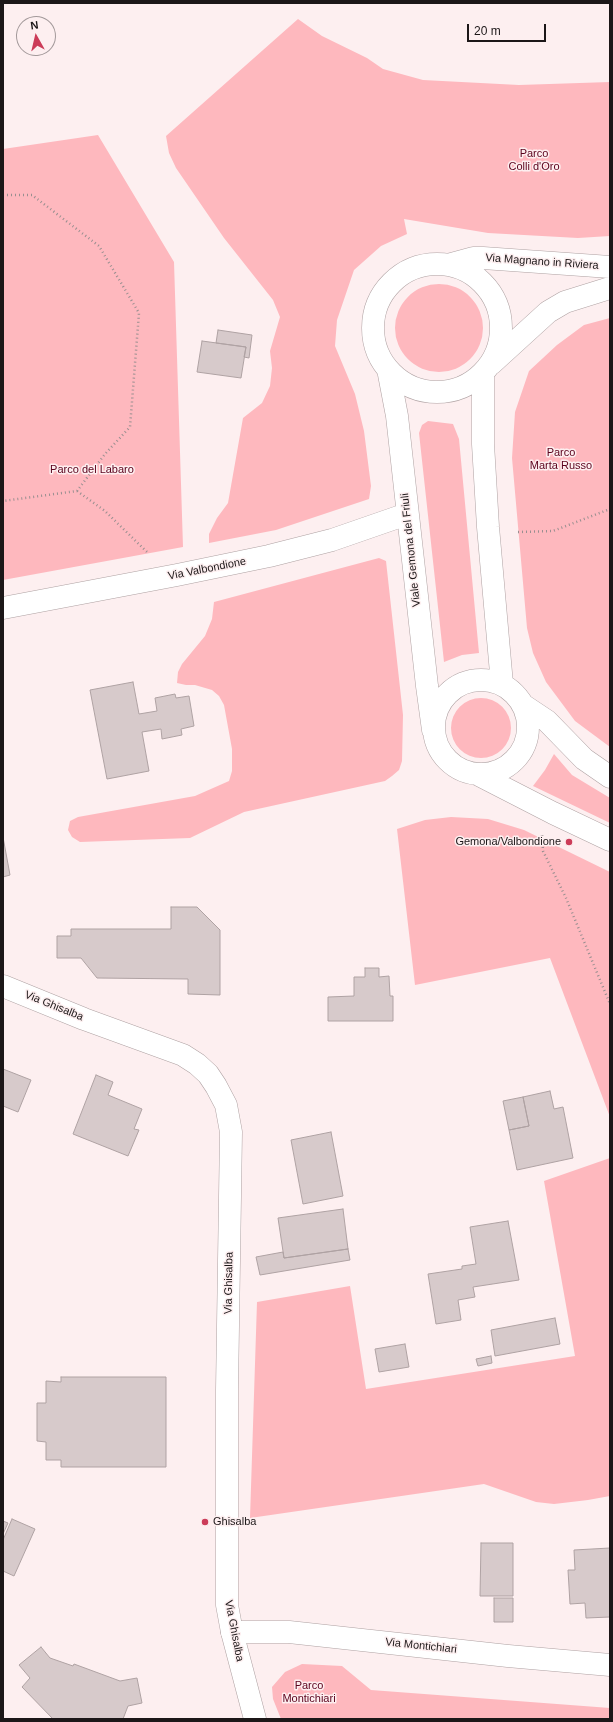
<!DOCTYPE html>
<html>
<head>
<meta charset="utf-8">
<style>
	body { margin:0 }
	#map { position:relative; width:613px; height:1722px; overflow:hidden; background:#fdeff0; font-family:Arial,sans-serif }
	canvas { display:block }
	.frame { position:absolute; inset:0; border:4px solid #1c1718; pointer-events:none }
	.north { position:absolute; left:16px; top:16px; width:40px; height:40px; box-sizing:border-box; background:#fdeff0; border:1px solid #a3999a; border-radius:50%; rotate:352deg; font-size:11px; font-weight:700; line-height:16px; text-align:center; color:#1c1718 }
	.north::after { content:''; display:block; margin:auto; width:14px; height:18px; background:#cc3c59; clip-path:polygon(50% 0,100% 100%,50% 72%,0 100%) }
	.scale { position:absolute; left:467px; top:24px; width:79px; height:18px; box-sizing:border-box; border:2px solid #1c1718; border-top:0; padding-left:5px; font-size:12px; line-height:14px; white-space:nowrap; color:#1c1718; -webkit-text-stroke:3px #fdeff0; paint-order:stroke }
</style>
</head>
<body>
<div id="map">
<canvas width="613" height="1722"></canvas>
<div class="frame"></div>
<div class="north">N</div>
<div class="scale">20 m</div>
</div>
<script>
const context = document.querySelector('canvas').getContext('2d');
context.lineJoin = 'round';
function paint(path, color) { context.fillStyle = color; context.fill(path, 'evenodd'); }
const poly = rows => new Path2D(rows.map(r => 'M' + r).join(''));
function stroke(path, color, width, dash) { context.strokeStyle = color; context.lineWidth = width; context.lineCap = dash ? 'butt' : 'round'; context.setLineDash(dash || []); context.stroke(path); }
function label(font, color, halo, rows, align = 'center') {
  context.font = font + ' Arial,sans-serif'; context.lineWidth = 3; context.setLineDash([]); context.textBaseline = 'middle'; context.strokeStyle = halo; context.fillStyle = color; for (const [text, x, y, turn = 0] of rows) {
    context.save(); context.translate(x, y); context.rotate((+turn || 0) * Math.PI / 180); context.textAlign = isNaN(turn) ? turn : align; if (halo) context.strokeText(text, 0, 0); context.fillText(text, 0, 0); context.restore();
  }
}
paint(poly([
	[298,19,322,36,367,58,383,69,423,80,519,85,610,82,610,236,578,238,488,233,404,219,407,234,381,246,354,270,337,320,335,346,355,394,364,431,371,486,369,499,276,530,209,543,209,534,217,518,228,503,243,418,262,403,270,386,272,368,270,351,280,317,273,300,224,238,176,168,169,153,166,136],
	[98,135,174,262,183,547,3,580,3,149],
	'395 328a44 44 0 1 1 88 0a44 44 0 1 1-88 0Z',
	[610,318,610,747,575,721,546,682,533,653,527,628,512,458,515,412,529,371,557,345,584,325],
	[428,421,453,424,459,439,479,653,462,655,444,662,419,433,422,425],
	[379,558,386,561,403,715,402,761,399,770,392,776,385,781,244,812,190,838,80,842,72,837,68,830,70,821,78,817,195,796,229,781,232,771,232,749,224,705,219,696,212,690,195,685,186,685,177,683,178,672,182,664,205,636,212,619,214,602],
	'451 728a30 30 0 1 1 60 0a30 30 0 1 1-60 0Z',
	[554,754,572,775,610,798,610,823,533,786,545,770],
	[451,817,488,819,524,830,610,872,610,1117,550,958,415,985,397,829,425,820],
	[610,1158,610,1496,588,1500,554,1504,536,1502,484,1484,250,1518,257,1302,350,1286,366,1389,575,1356,544,1181],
	[302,1664,342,1666,371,1690,610,1708,610,1719,281,1719,273,1699,272,1687,285,1672]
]), '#feb8be');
const building = poly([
	[218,330,252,335,249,358,244,357,246,347,216,343,218,330],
	[202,341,246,347,241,378,197,372,202,341],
	[133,682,139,714,157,711,155,698,175,694,176,698,189,696,194,726,181,729,182,735,162,739,161,729,142,732,149,771,107,779,90,690,133,682],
	[3,837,10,875,3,877,3,837],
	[171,907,197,907,220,930,220,995,188,994,188,979,97,978,81,958,57,958,57,936,71,936,71,929,171,929,171,907],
	[365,968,379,968,379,977,389,976,390,996,393,996,393,1021,328,1021,328,997,354,996,354,977,365,977,365,968],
	[3,1069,31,1080,18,1112,3,1106,3,1069],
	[96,1075,113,1082,108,1095,142,1109,134,1129,139,1130,128,1156,73,1134,96,1075],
	[550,1091,554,1109,563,1107,573,1158,517,1170,509,1130,529,1126,523,1097,550,1091],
	[523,1097,529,1126,509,1130,503,1101,523,1097],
	[331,1132,343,1196,303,1204,291,1140,331,1132],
	[343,1209,348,1249,284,1258,278,1218,343,1209],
	[508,1221,519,1280,473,1287,475,1297,458,1300,461,1320,436,1324,428,1274,462,1269,462,1266,476,1264,470,1227,508,1221],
	[348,1249,350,1260,260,1275,256,1257,283,1252,284,1258,348,1249],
	[555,1318,560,1344,495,1356,491,1330,555,1318],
	[405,1344,409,1367,379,1372,375,1349,405,1344],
	[491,1356,492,1363,478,1366,476,1359,491,1356],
	[61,1377,166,1377,166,1467,61,1467,61,1460,46,1460,46,1442,37,1441,37,1403,46,1403,46,1381,61,1382,61,1377],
	[12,1519,35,1529,14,1576,3,1571,3,1540,12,1519],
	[3,1521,8,1523,3,1534,3,1521],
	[481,1543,513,1543,513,1596,480,1596,481,1543],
	[610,1548,610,1617,586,1618,585,1603,570,1604,568,1570,575,1570,574,1550,610,1548],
	[494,1598,513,1598,513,1622,494,1622,494,1598],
	[41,1647,50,1658,73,1666,74,1664,120,1681,137,1678,142,1703,128,1706,123,1719,53,1719,22,1687,30,1678,19,1665,41,1647]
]);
paint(building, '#d7cacb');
stroke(building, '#afa2a3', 1);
const minor = poly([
	[451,264,473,258,483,258,610,267],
	'373 328a64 64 0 1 1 128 0a64 64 0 1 1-128 0Z',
	[491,364,548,312,565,302,610,288],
	[388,369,397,416,427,686,433,730],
	[483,374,483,444,488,527,502,684],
	[3,608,177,575,269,556,332,540,407,514],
	'434 727a47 47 0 1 1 94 0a47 47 0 1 1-94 0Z',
	[523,705,547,721,584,759,610,777],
	[477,774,553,813,610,840],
	[232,1632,289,1632,508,1656,610,1665]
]);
const tertiary = poly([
	[3,986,84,1019,183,1055,197,1064,208,1074,216,1086,226,1105,231,1132,227,1390,227,1605,232,1632,255,1719]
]);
stroke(minor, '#aea1a2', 23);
stroke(tertiary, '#aea1a2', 23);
stroke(poly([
	[3,195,32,195,99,246,139,313,130,427,105,454,77,491,3,501],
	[77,491,105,511,148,553],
	[518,532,553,531,610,509],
	[542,835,543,851,566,898,610,1004]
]), '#998f90', 2.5, [1, 3]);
stroke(minor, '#fff', 22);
stroke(tertiary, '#fff', 22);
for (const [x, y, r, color] of [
	[569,842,4,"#cc3c59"],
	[205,1522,4,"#cc3c59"]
]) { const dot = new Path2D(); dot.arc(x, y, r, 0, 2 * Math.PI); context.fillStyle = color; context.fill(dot); stroke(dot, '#fdeff0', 1.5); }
label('11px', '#5b021c', '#fdeff0', [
	["Parco",534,154],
	["Colli d'Oro",534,167],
	["Parco",561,453],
	["Marta Russo",561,466],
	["Parco del Labaro",92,470],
	["Parco",309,1686],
	["Montichiari",309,1699]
]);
label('11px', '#1c1718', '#fdeff0', [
	["Via Magnano in Riviera",542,262,4],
	["Viale Gemona del Friuli",411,550,-96],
	["Via Valbondione",207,569,-11],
	["Via Ghisalba",54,1006,22],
	["Via Ghisalba",229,1283,-89],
	["Via Ghisalba",234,1631,79],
	["Via Montichiari",421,1646,6]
]);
label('11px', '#1c1718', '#fdeff0', [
	["Gemona/Valbondione",561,842],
	["Ghisalba",213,1522,"left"]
], 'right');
</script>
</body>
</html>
